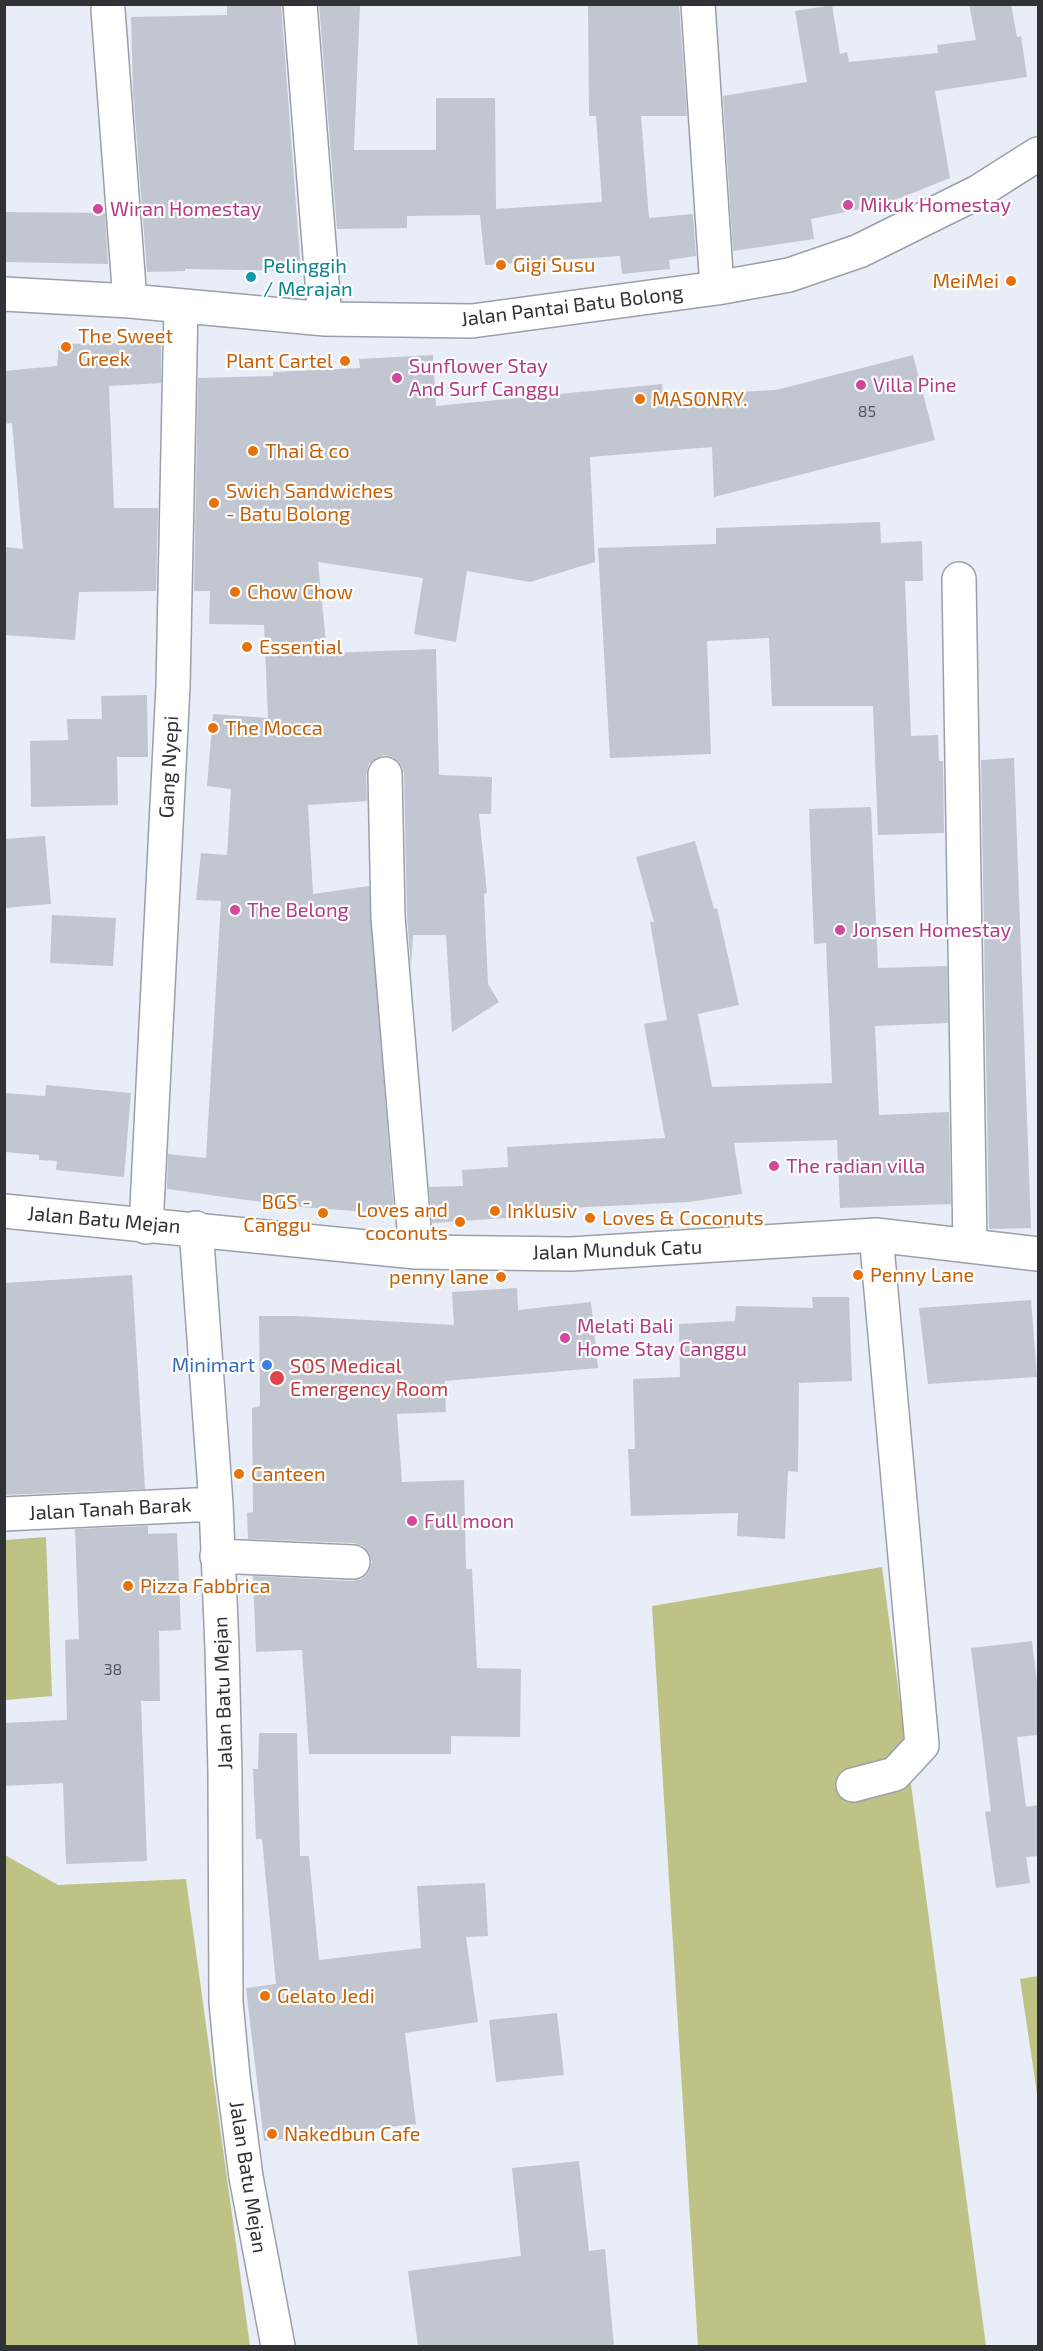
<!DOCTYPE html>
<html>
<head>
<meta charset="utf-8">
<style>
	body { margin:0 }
	#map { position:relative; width:1043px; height:2351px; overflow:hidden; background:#e8edf8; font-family:"Exo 2",sans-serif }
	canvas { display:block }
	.frame { position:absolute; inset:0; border:6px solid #303236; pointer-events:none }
</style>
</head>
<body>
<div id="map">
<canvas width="1043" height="2351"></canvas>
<div class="frame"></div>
</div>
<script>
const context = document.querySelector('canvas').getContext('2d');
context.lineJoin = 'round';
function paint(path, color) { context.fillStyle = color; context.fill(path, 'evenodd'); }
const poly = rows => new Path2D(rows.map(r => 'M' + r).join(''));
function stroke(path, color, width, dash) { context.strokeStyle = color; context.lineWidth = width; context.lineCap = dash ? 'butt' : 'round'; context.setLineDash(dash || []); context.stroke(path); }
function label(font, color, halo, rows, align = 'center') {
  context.font = font + ' "Exo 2",sans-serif'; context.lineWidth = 4.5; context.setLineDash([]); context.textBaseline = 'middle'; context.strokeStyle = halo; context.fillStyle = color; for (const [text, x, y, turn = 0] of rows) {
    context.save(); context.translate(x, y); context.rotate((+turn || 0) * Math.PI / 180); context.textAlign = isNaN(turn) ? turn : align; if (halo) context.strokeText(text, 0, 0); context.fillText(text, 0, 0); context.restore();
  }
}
paint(poly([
	[46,1537,52,1696,5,1700,5,1540],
	[882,1567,986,2346,698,2346,652,1606],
	[5,1855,58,1885,186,1879,250,2346,5,2346],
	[1038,1976,1038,2100,1020,1979]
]), '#bec285');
paint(poly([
	[227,4,281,4,301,271,185,269,185,271,147,272,133,91,131,17,227,15],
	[319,4,360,4,354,150,436,150,436,98,495,98,496,209,602,202,596,116,589,116,588,4,679,4,687,116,641,116,649,218,693,214,696,256,669,260,670,269,622,274,620,256,485,265,480,215,407,216,407,228,337,229],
	[969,4,1011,4,1017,37,1021,36,1027,77,935,91,950,178,885,204,811,219,814,239,733,251,723,96,807,82,795,11,832,5,840,54,847,52,849,62,938,53,937,45,976,40],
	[4,212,105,213,108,264,4,262],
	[161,342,161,383,109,386,114,508,158,508,156,591,79,592,75,640,4,635,4,547,23,549,12,423,4,424,4,371,57,366,59,344],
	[433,355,436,406,662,384,663,396,776,390,913,355,935,440,714,497,712,447,590,457,595,562,530,582,467,571,456,642,414,634,423,578,318,562,327,653,436,649,439,775,492,777,491,814,479,814,487,893,484,894,488,984,499,1002,452,1032,446,935,413,935,411,967,407,916,404,773,401,764,393,757,384,755,376,758,369,764,366,774,367,801,308,805,313,894,369,886,394,1214,261,1204,261,1202,167,1189,168,1154,206,1158,221,901,196,900,201,853,227,855,231,789,207,786,213,714,268,718,264,625,209,624,210,591,194,591,198,378,273,376,273,372,360,368,359,359],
	[880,522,881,543,922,541,923,581,905,581,911,736,938,735,939,761,943,761,944,833,878,835,873,706,772,706,769,638,707,641,711,754,610,758,598,548,716,544,716,528],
	[147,695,148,757,117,757,118,805,31,807,30,741,68,740,67,719,102,719,101,696],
	[1014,758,1031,1228,989,1229,981,760],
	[871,807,878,968,947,966,948,1023,875,1026,879,1115,949,1112,951,1204,840,1208,837,1140,734,1143,742,1194,689,1202,506,1211,506,1218,432,1223,429,1187,463,1186,462,1170,508,1167,507,1147,665,1138,644,1024,667,1020,650,922,654,922,636,857,695,841,714,909,717,908,739,1005,698,1014,712,1087,832,1083,826,943,814,944,809,809],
	[45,836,51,904,4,908,4,839],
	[52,915,116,918,113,966,50,963],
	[46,1085,131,1093,124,1177,56,1170,57,1161,39,1160,39,1155,4,1152,4,1093,45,1096],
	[132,1275,145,1489,4,1495,4,1283],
	[517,1288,518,1310,591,1302,598,1368,445,1381,446,1412,397,1414,402,1482,464,1480,466,1569,472,1569,477,1668,521,1669,520,1737,451,1736,451,1754,309,1754,302,1650,256,1652,253,1576,353,1581,361,1579,368,1573,372,1562,369,1553,363,1546,354,1543,248,1539,247,1513,253,1512,252,1408,260,1406,259,1316,296,1316,454,1325,452,1292],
	[812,1297,849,1297,852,1381,799,1383,798,1472,788,1471,785,1539,737,1536,738,1513,631,1516,628,1449,635,1449,633,1379,680,1377,679,1324,735,1321,736,1306,813,1308],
	[1031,1300,1037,1377,928,1384,919,1308],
	[148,1526,148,1534,177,1533,181,1630,159,1631,160,1701,141,1701,147,1861,66,1864,63,1783,4,1786,4,1723,67,1720,65,1640,79,1639,75,1529],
	[1032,1641,1038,1691,1038,1735,1017,1737,1026,1807,1038,1805,1038,1856,1026,1857,1030,1883,996,1888,985,1812,991,1811,971,1648],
	[259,1733,297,1733,300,1856,309,1856,319,1960,421,1948,417,1886,485,1883,488,1936,466,1937,478,2022,405,2033,416,2124,264,2141,246,1988,276,1984,262,1839,256,1839,253,1769,258,1769],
	[557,2013,564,2075,496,2082,489,2020],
	[579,2161,589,2251,605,2249,614,2346,418,2346,408,2271,521,2256,512,2168]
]), '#c1c6d1');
const minor = poly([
	[300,4,325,319],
	[698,4,717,288],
	[108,10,130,301],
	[4,294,130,301,325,319,472,321,717,288,789,275,859,251,978,192,1038,154],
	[959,579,970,1246],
	[385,774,388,917,416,1252],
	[4,1211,416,1252,571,1254,876,1235,1038,1254],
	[146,1227,173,686,181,306],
	[196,1228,216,1504,222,1648,225,1772,226,2002,233,2077,246,2177,278,2346],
	[4,1514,216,1504],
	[217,1556,353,1562],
	[853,1785,895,1774,922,1745,876,1235]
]);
stroke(minor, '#9b9faa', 36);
stroke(minor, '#fff', 33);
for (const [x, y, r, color] of [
	[848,205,6,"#d1479c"],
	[98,209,6,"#d1479c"],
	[501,265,6,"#e8710a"],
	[251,277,6,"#0f9aa8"],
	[1011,281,6,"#e8710a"],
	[66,347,6,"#e8710a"],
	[345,361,6,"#e8710a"],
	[397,378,6,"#d1479c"],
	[861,385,6,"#d1479c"],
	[640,399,6,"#e8710a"],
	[253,451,6,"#e8710a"],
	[214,503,6,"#e8710a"],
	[235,592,6,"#e8710a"],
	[247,647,6,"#e8710a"],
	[213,728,6,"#e8710a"],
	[235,910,6,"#d1479c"],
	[840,930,6,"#d1479c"],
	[774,1166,6,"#d1479c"],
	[495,1211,6,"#e8710a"],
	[323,1213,6,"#e8710a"],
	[590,1218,6,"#e8710a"],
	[460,1222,6,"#e8710a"],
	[858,1275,6,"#e8710a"],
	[501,1277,6,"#e8710a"],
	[565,1338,6,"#d1479c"],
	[267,1365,6,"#3f7fe0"],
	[277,1378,8,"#e0444e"],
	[239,1474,6,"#e8710a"],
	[412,1521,6,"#d1479c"],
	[128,1586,6,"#e8710a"],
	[265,1996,6,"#e8710a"],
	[272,2134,6,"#e8710a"]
]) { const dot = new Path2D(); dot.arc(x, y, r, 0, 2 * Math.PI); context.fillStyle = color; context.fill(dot); stroke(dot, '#fff', 2); }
label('16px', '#54575d', null, [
	["85",867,412],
	["38",113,1670]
]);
label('20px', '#b23c85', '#fff', [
	["Mikuk Homestay",860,205],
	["Wiran Homestay",110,209],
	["Sunflower Stay",409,366],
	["And Surf Canggu",409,389],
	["Villa Pine",873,385],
	["The Belong",247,910],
	["Jonsen Homestay",852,930],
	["The radian villa",786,1166],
	["Melati Bali",577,1326],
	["Home Stay Canggu",577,1349],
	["Full moon",424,1521]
], 'left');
label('20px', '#c56008', '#fff', [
	["Gigi Susu",513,265],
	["MeiMei",999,281,"right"],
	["The Sweet",78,336],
	["Greek",78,359],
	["Plant Cartel",333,361,"right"],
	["MASONRY.",652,399],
	["Thai & co",265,451],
	["Swich Sandwiches",226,491],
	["- Batu Bolong",226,514],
	["Chow Chow",247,592],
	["Essential",259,647],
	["The Mocca",225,728],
	["BGS -",311,1202,"right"],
	["Canggu",311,1225,"right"],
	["Loves and",448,1210,"right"],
	["coconuts",448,1233,"right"],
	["Inklusiv",507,1211],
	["Loves & Coconuts",602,1218],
	["Penny Lane",870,1275],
	["penny lane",489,1277,"right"],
	["Canteen",251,1474],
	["Pizza Fabbrica",140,1586],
	["Gelato Jedi",277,1996],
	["Nakedbun Cafe",284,2134]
], 'left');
label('20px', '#0d838f', '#fff', [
	["Pelinggih",263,266],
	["/ Merajan",263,289]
], 'left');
label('20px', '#303236', '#fff', [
	["Jalan Pantai Batu Bolong",572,306,-7],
	["Gang Nyepi",169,767,-87],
	["Jalan Batu Mejan",104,1220,5],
	["Jalan Munduk Catu",617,1250,-2],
	["Jalan Tanah Barak",110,1509,-3],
	["Jalan Batu Mejan",223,1693,-92],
	["Jalan Batu Mejan",248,2177,81]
]);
label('20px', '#366cbe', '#fff', [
	["Minimart",255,1365]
], 'right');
label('20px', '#be3a42', '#fff', [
	["SOS Medical",290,1366],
	["Emergency Room",290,1389]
], 'left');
</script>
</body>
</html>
